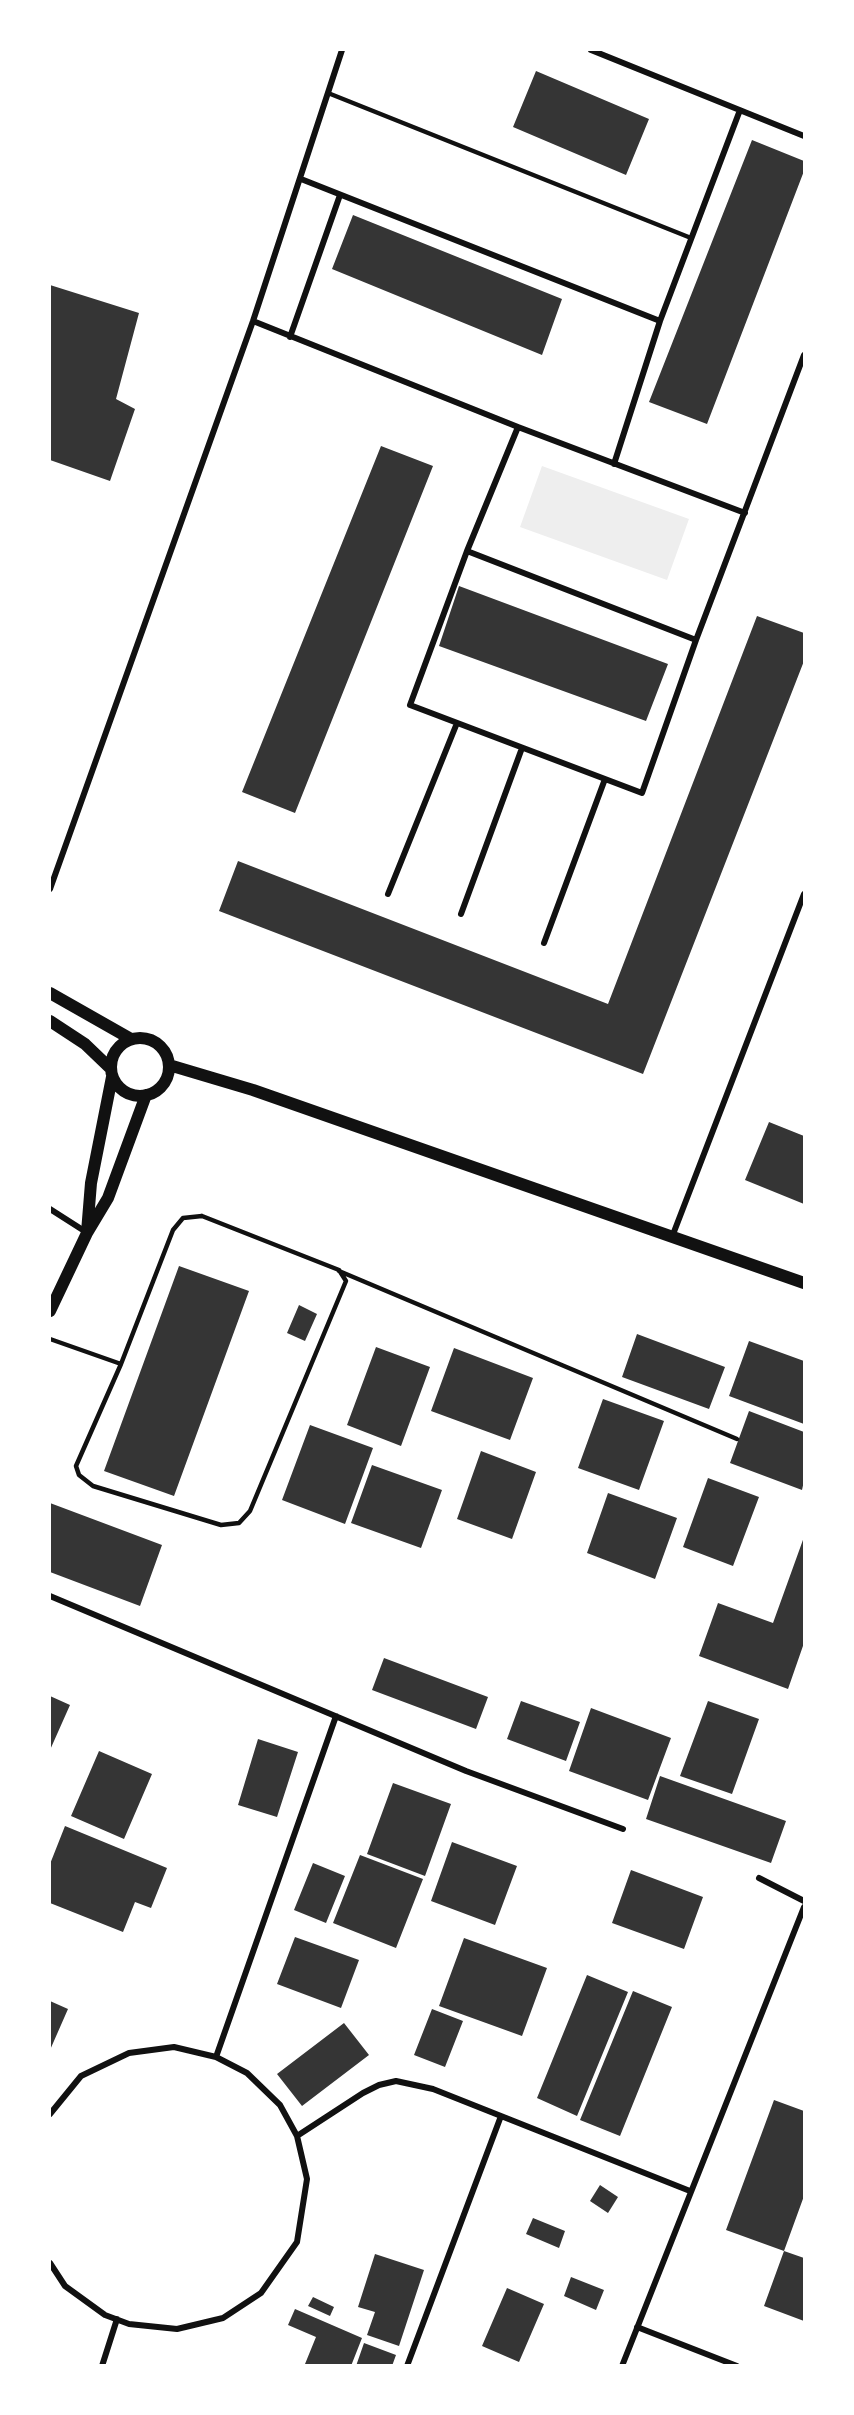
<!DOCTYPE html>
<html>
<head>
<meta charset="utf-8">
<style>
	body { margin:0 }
	#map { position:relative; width:854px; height:2415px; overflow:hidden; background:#fff; font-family:"Noto Serif",serif }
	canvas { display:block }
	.frame { position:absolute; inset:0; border:51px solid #fff; pointer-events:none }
</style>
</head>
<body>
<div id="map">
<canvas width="854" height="2415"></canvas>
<div class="frame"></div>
</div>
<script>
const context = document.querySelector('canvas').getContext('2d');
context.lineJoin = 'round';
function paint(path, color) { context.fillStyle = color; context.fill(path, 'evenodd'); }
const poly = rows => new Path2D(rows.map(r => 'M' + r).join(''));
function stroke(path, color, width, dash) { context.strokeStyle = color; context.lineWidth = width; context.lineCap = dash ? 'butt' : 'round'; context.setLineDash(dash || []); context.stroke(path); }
paint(poly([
	[542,466,689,519,667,580,520,527]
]), '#eee');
paint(poly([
	[536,71,649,119,626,175,513,127],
	[752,140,804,161,804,171,707,424,649,402],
	[353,215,562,299,542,355,332,269],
	[50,285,139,313,116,399,135,409,110,481,50,460],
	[381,446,433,466,295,813,242,792],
	[459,586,668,664,646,721,439,646],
	[757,616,804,633,804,661,643,1074,219,911,238,861,608,1004],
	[769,1122,804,1136,804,1204,745,1180],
	[179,1266,249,1291,174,1496,104,1471],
	[299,1305,317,1314,305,1341,287,1333],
	[637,1334,725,1367,709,1409,622,1377],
	[749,1341,804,1361,804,1424,729,1396],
	[376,1347,430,1367,401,1446,347,1425],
	[454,1348,533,1378,510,1440,431,1411],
	[603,1399,664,1421,639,1490,578,1468],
	[749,1411,804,1432,804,1481,802,1490,730,1463],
	[310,1425,373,1448,345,1524,282,1500],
	[481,1451,536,1472,512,1539,457,1519],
	[372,1465,442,1490,421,1548,351,1523],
	[708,1478,759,1497,733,1566,683,1547],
	[608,1493,677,1518,655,1579,587,1553],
	[50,1503,162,1545,140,1606,50,1572],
	[804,1537,804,1643,788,1689,699,1656,718,1603,773,1623],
	[384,1658,488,1697,476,1729,372,1690],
	[50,1696,70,1705,50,1750],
	[521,1701,580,1722,566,1761,507,1739],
	[708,1701,759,1719,732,1794,680,1776],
	[591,1708,671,1738,648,1800,569,1771],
	[258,1739,298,1752,277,1817,238,1805],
	[99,1751,152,1774,124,1839,71,1816],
	[660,1776,786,1821,771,1863,646,1819],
	[393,1783,451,1804,425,1876,367,1854],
	[65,1826,167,1868,151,1908,135,1902,123,1932,50,1903,50,1864],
	[452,1842,517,1866,495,1925,431,1901],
	[360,1855,423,1879,396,1948,333,1923],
	[313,1863,345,1876,326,1923,294,1910],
	[631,1870,703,1897,684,1949,612,1923],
	[295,1937,359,1960,341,2008,277,1984],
	[464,1938,547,1968,522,2036,439,2006],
	[587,1975,628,1992,577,2116,537,2098],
	[633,1991,672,2007,620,2136,580,2120],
	[50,2001,68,2009,50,2050],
	[432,2009,463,2021,445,2067,414,2055],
	[344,2023,369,2055,302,2106,277,2074],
	[774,2100,804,2111,804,2196,784,2251,726,2230],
	[600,2185,618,2197,608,2213,590,2201],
	[533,2218,565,2231,559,2248,526,2234],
	[784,2251,804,2258,804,2321,764,2306],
	[375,2254,424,2270,399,2346,367,2335,375,2312,358,2307],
	[571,2277,604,2290,596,2310,564,2296],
	[507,2288,544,2304,519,2362,482,2346],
	[313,2297,334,2307,330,2316,308,2306],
	[295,2309,362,2338,351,2366,305,2364,316,2337,288,2325],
	[364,2343,396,2355,392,2366,356,2366]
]), '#353535');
stroke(poly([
	[328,93,691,238],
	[202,1216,339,1270,346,1281,250,1511,239,1523,221,1525,93,1486,79,1475,76,1466,121,1364,173,1230,183,1218,202,1216],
	[339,1271,737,1439],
	[50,1339,121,1364]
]), '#111', 4.5);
stroke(poly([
	[591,50,804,136],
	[301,179,660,321,740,110],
	[253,321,518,427,467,551,696,640,804,355],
	[290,337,340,195],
	[518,427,745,513],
	[614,464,660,321],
	[467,551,410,705,642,793,696,640],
	[50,889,253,321,342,50],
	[388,894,457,723],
	[461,914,522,748],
	[544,943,605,779],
	[50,1209,86,1232],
	[672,1237,804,894],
	[50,1596,466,1771,623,1829],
	[759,1878,804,1901],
	[216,2057,336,1716],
	[50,2114,81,2076,129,2053,174,2047,216,2057,247,2073,280,2105,297,2136,307,2179,297,2242,261,2293,223,2318,177,2329,129,2324,105,2315,65,2286,50,2263],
	[297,2136,363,2093,379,2085,396,2081,433,2089,690,2191],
	[637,2327,737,2366],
	[102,2366,117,2319],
	[407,2366,501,2116],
	[622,2366,804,1907]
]), '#111', 6);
stroke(poly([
	[50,993,131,1039],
	[50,1021,85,1044,110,1068],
	'111 1067a29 29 0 1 1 58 0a29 29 0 1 1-58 0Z',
	[169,1065,253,1090,804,1283],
	[87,1232,91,1183,112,1077],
	[50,1311,87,1233,108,1198,146,1095]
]), '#111', 12);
</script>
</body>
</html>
